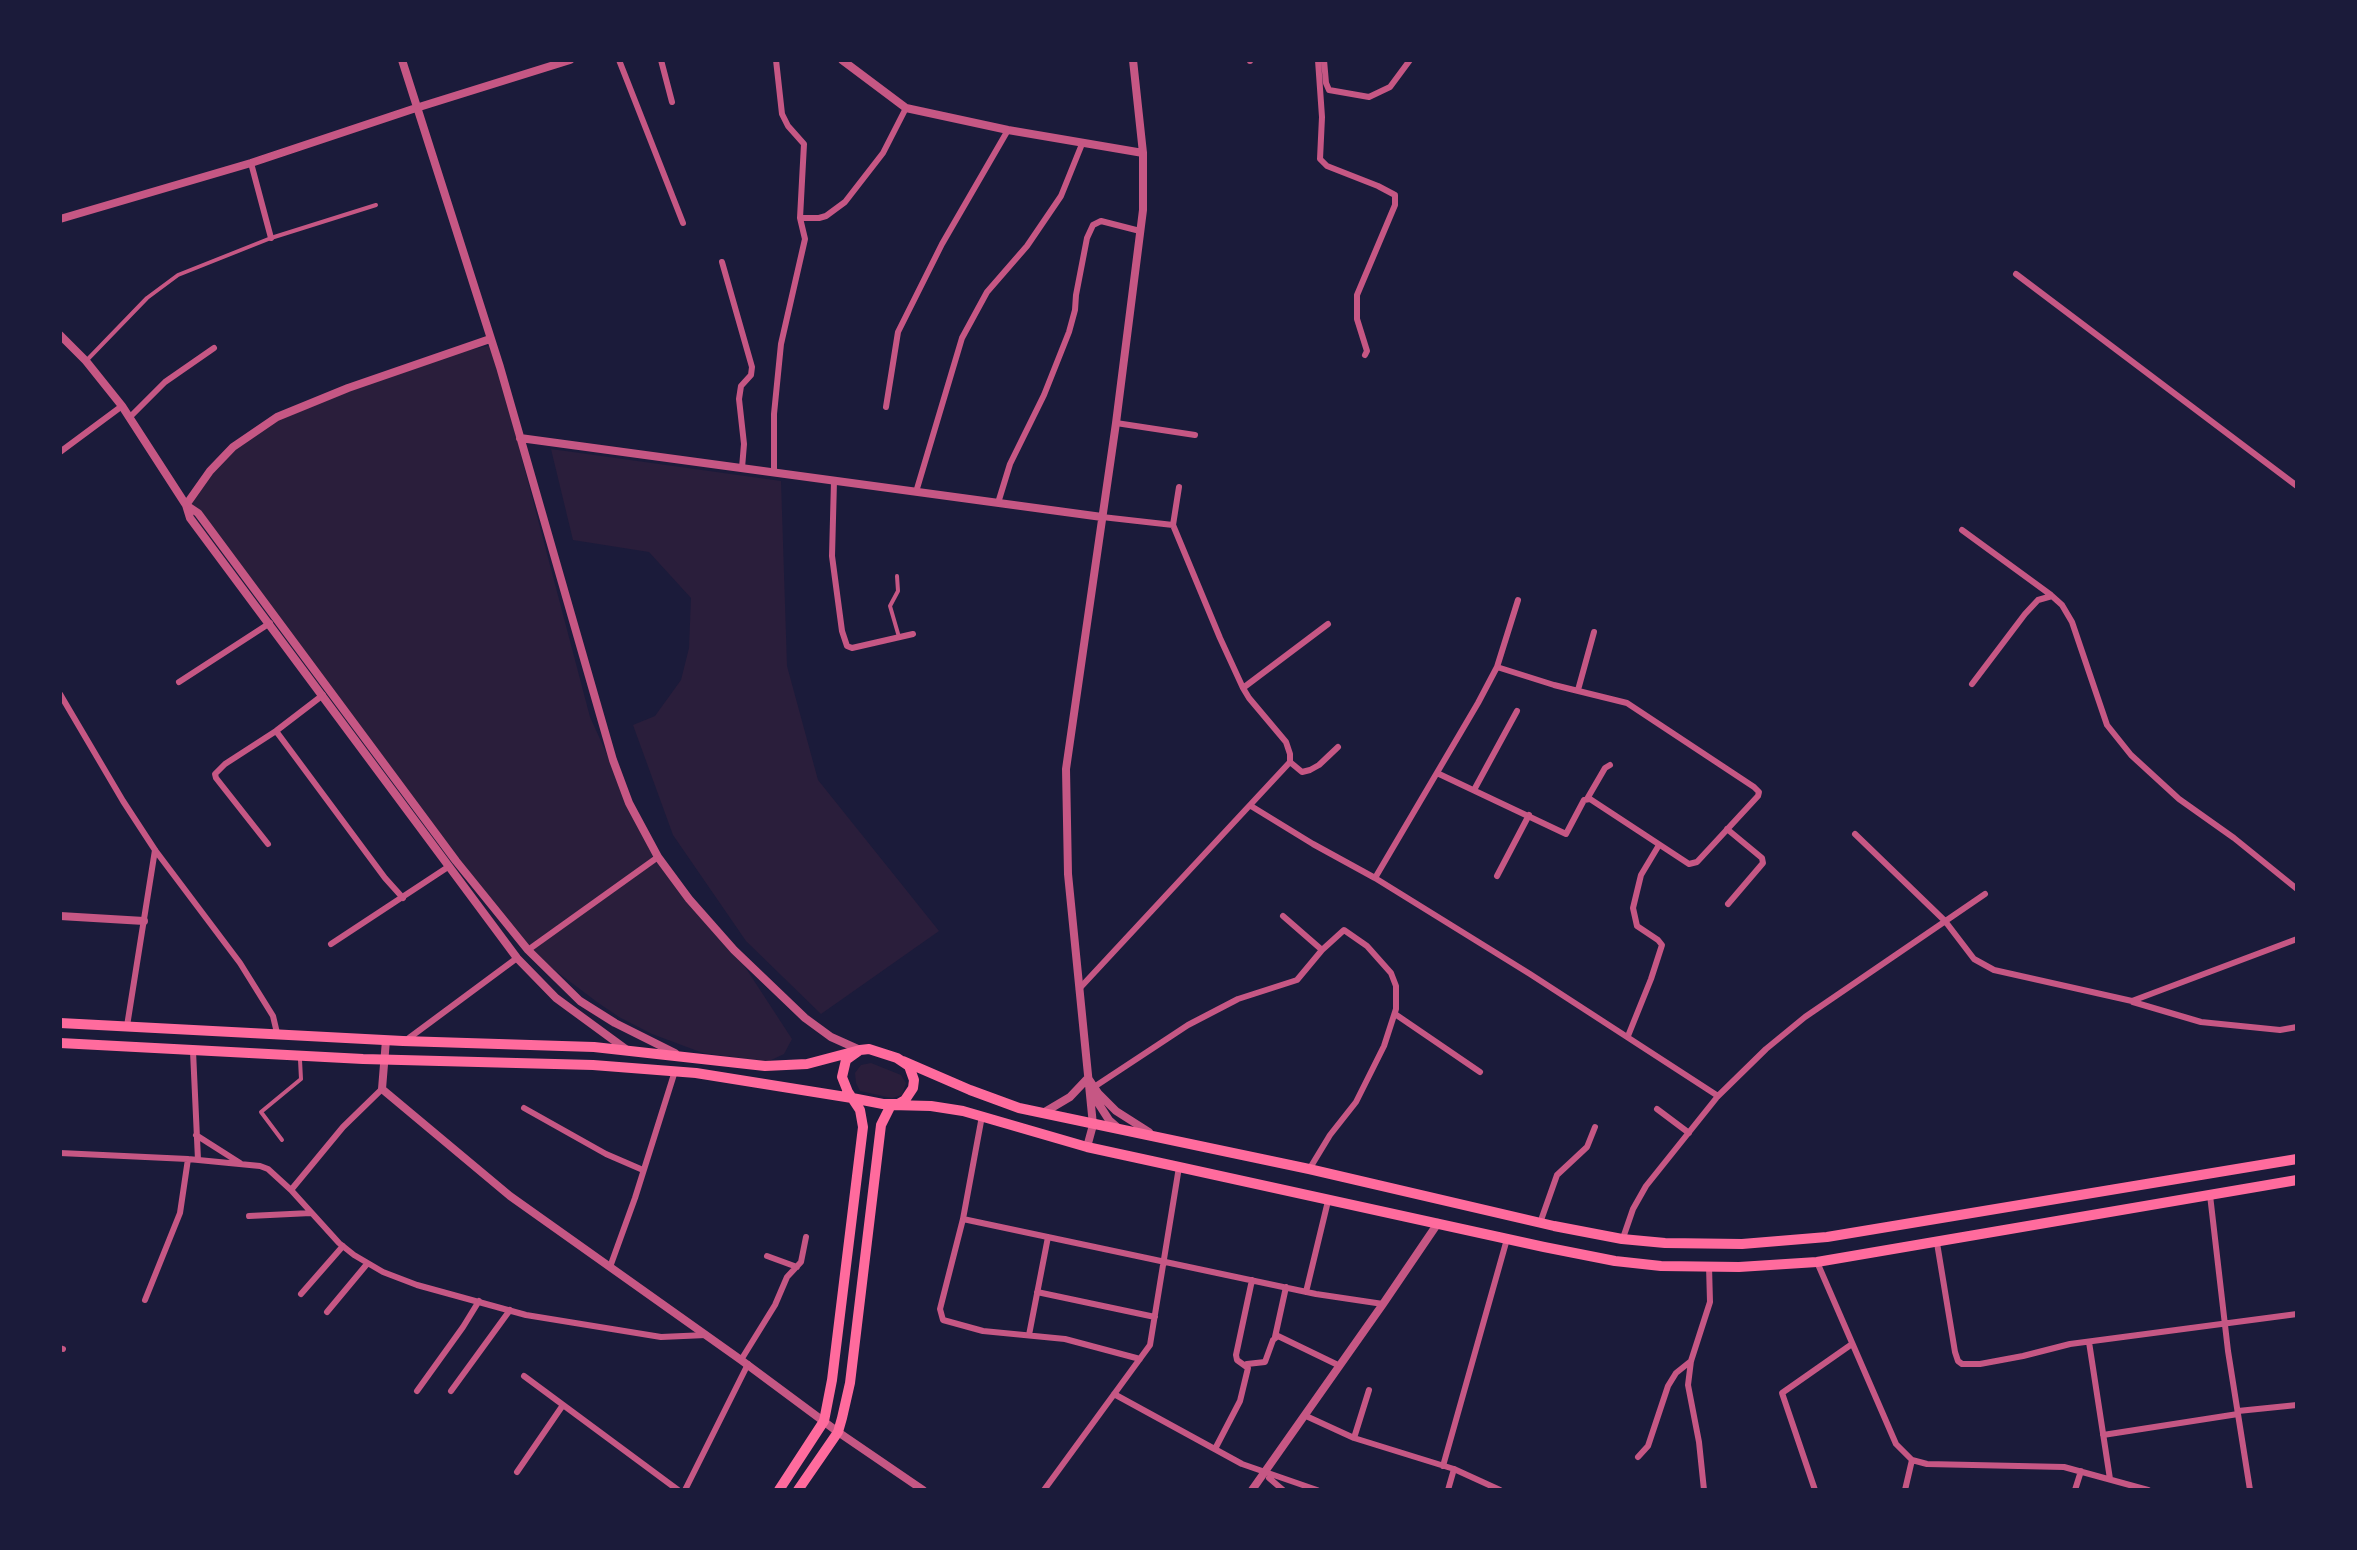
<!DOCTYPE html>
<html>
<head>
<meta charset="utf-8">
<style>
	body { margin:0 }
	#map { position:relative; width:2357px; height:1550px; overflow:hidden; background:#1b1b3a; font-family:"PT Sans",sans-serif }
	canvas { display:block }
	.frame { position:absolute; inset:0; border:62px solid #1b1b3a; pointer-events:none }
</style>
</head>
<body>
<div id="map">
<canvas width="2357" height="1550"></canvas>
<div class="frame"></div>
</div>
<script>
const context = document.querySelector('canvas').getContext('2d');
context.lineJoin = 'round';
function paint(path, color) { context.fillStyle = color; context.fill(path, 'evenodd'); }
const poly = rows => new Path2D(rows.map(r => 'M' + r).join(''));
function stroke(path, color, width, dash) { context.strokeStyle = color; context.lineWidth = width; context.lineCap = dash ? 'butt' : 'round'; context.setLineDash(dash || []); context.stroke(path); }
paint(poly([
	[492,345,590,717,629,803,658,857,734,950,792,1039,784,1054,767,1062,703,1053,652,1034,619,1017,597,1002,528,950,456,861,219,541,186,505,210,471,256,429,426,360],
	[551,449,781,481,787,666,818,780,939,931,821,1014,746,941,673,835,633,725,655,716,681,680,689,648,691,598,649,552,573,540],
	[871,1063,901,1075,906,1083,902,1095,892,1098,860,1091,856,1083,855,1073,861,1065]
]), '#2a1e3b');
stroke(poly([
	[87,360,147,298,178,275,271,238,376,205],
	[897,576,898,591,890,606,899,637],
	[282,1140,261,1112,301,1079,300,1060]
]), '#c65784', 4);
stroke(poly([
	[619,60,683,223],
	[661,60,672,102],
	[1250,60,1250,61],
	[1318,60,1322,117,1320,159,1327,166,1378,186,1395,195,1395,205,1357,295,1357,319,1367,351,1365,355],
	[1324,60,1326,83,1329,90,1369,97,1390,87,1410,60],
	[251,163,271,238],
	[800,218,819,218,826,216,845,202,883,153,906,108],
	[722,262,752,367,751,375,741,386,739,399,744,444,742,468],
	[2016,274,2297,486],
	[886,407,898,332,942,244,1008,130],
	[130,417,165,382,214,348],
	[1116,423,1195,435],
	[60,452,122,406],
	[774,472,774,414,781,344,805,239,800,218,804,144,788,126,782,114,776,60],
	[834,481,832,556,842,631,847,646,852,648,913,634],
	[916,492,962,338,987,292,1027,246,1061,196,1082,144],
	[998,503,1010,464,1044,395,1069,332,1075,310,1076,295,1087,238,1093,225,1101,221,1140,231],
	[1173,525,1179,487],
	[1962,530,2051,595],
	[179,682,270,623],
	[1972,684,2025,614,2038,600,2052,596,2062,605,2072,622,2107,725,2131,755,2179,799,2234,838,2297,889],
	[1243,688,1328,624],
	[1578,690,1594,632],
	[60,694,123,801,155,850,240,963,273,1016,277,1033],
	[276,731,385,878,403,898],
	[1290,762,1302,772,1310,770,1319,765,1338,747],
	[1437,773,1566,834,1584,800,1590,799,1689,864,1697,862,1758,796,1759,792,1754,787,1627,703,1554,685,1497,667],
	[1474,790,1517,711],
	[1587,799,1605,768,1610,765],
	[1251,806,1313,844,1375,878,1530,974,1718,1096],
	[1727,829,1762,858,1763,863,1728,904],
	[1855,834,1945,921,1974,959,1994,970,2132,1001,2297,939],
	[268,844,216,778,215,774,225,764,276,731,323,695],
	[1497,876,1529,815],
	[1375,878,1478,703,1497,667,1518,600],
	[1283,916,1322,950],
	[331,944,448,867],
	[528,950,658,857],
	[1079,989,1290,762,1290,754,1286,742,1249,698,1243,688,1220,638,1173,525,1102,517],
	[2133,1002,2201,1022,2280,1030,2297,1027],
	[1395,1014,1480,1072],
	[127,1026,155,850],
	[1628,1036,1651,979,1662,945,1658,940,1637,926,1633,908,1641,875,1659,845],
	[409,1038,517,958],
	[193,1051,198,1160],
	[382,1089,343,1127,291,1190,339,1243,354,1255,383,1272,417,1285,526,1315,661,1337,706,1335],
	[1091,1089,1188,1025,1238,999,1297,980,1322,950,1344,930,1367,946,1391,973,1396,986,1396,1009,1384,1046,1356,1102,1330,1135,1310,1168],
	[524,1108,606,1154,643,1170],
	[1657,1109,1689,1133],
	[982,1116,963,1219,940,1309,943,1320,983,1331,1065,1339,1140,1359],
	[196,1135,240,1163],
	[60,1153,188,1159,260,1166,268,1169,291,1190],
	[2210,1195,2228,1351,2250,1490],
	[249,1216,311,1213],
	[963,1219,1316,1294,1383,1304],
	[1540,1223,1557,1175,1587,1147,1595,1127],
	[1623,1238,1633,1209,1646,1186,1718,1096,1766,1049,1805,1017,1985,894],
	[1937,1243,1955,1352,1958,1361,1962,1364,1980,1364,2023,1356,2070,1344,2297,1314],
	[767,1256,797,1267],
	[1817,1262,1896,1444,1912,1460,1927,1464,2064,1467,2148,1490],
	[610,1267,635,1198,675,1071],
	[1037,1292,1155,1317],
	[1306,1292,1328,1201],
	[301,1294,343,1246],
	[145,1300,180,1213,188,1159],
	[327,1312,367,1264],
	[1029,1335,1048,1237],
	[1275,1337,1286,1287],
	[2089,1342,2110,1479],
	[60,1348,63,1349],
	[741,1360,775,1305,787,1277,801,1262,806,1237],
	[1247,1364,1265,1362,1273,1340,1278,1336,1340,1366],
	[524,1376,678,1490],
	[417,1391,463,1327,479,1301],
	[451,1391,510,1310],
	[1114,1394,1242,1464,1317,1490],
	[2238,1411,2297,1405],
	[1306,1416,1354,1438,1454,1469,1500,1490],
	[2103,1435,2238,1414],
	[1354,1438,1369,1390],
	[1215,1449,1240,1401,1248,1368,1237,1360,1236,1355,1252,1280],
	[1638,1457,1648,1446,1668,1386,1676,1373,1691,1361],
	[1443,1466,1507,1239],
	[517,1472,563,1405],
	[1269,1478,1283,1490],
	[685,1490,748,1364],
	[1044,1490,1150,1345,1179,1167],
	[1448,1490,1454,1469],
	[1704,1490,1699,1442,1688,1385,1691,1361,1710,1302,1709,1266],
	[1815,1490,1782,1393,1852,1344],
	[1905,1490,1912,1460],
	[2075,1490,2081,1471]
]), '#c65784', 6);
stroke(poly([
	[402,60,500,367,613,760,629,803,658,857,689,899,734,950,805,1018,831,1037,860,1050],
	[842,60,906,108,1008,130,1143,153],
	[60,219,251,163,416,108,570,60],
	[60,335,86,361,122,406,186,505,198,513,456,861,528,950,580,1001,615,1023,675,1053],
	[520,438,1102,517],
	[186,505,190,518,517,958,556,998,627,1050],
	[186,505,210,471,233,447,277,417,348,388,490,339],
	[60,916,144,921],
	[386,1040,382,1089,510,1196,741,1360,838,1432,923,1490],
	[1093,1095,1109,1120,1117,1127],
	[1043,1113,1070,1097,1088,1078,1098,1093,1116,1111,1149,1132],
	[1087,1147,1093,1125,1068,874,1066,769,1116,423,1143,210,1143,153,1133,60],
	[1252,1490,1383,1304,1438,1223]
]), '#c65784', 8);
stroke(poly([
	[60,1023,403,1041,594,1047,765,1066,807,1064,860,1050],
	[60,1043,363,1059,593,1065,696,1073,852,1098,860,1110,863,1127,832,1380,824,1421,779,1490],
	[869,1049,897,1058,909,1066,914,1080,913,1088,905,1100,898,1104,883,1104,852,1098,848,1092,842,1077,846,1060,860,1050,869,1049],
	[903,1061,970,1090,1019,1108,1309,1169,1554,1226,1622,1239,1665,1243,1742,1244,1827,1237,2297,1159],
	[798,1490,838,1432,842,1418,850,1383,881,1125,891,1105,931,1106,963,1111,1087,1147,1179,1167,1544,1247,1615,1261,1661,1266,1739,1267,1817,1262,2297,1180]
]), '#ff6b9d', 10);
</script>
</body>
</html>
